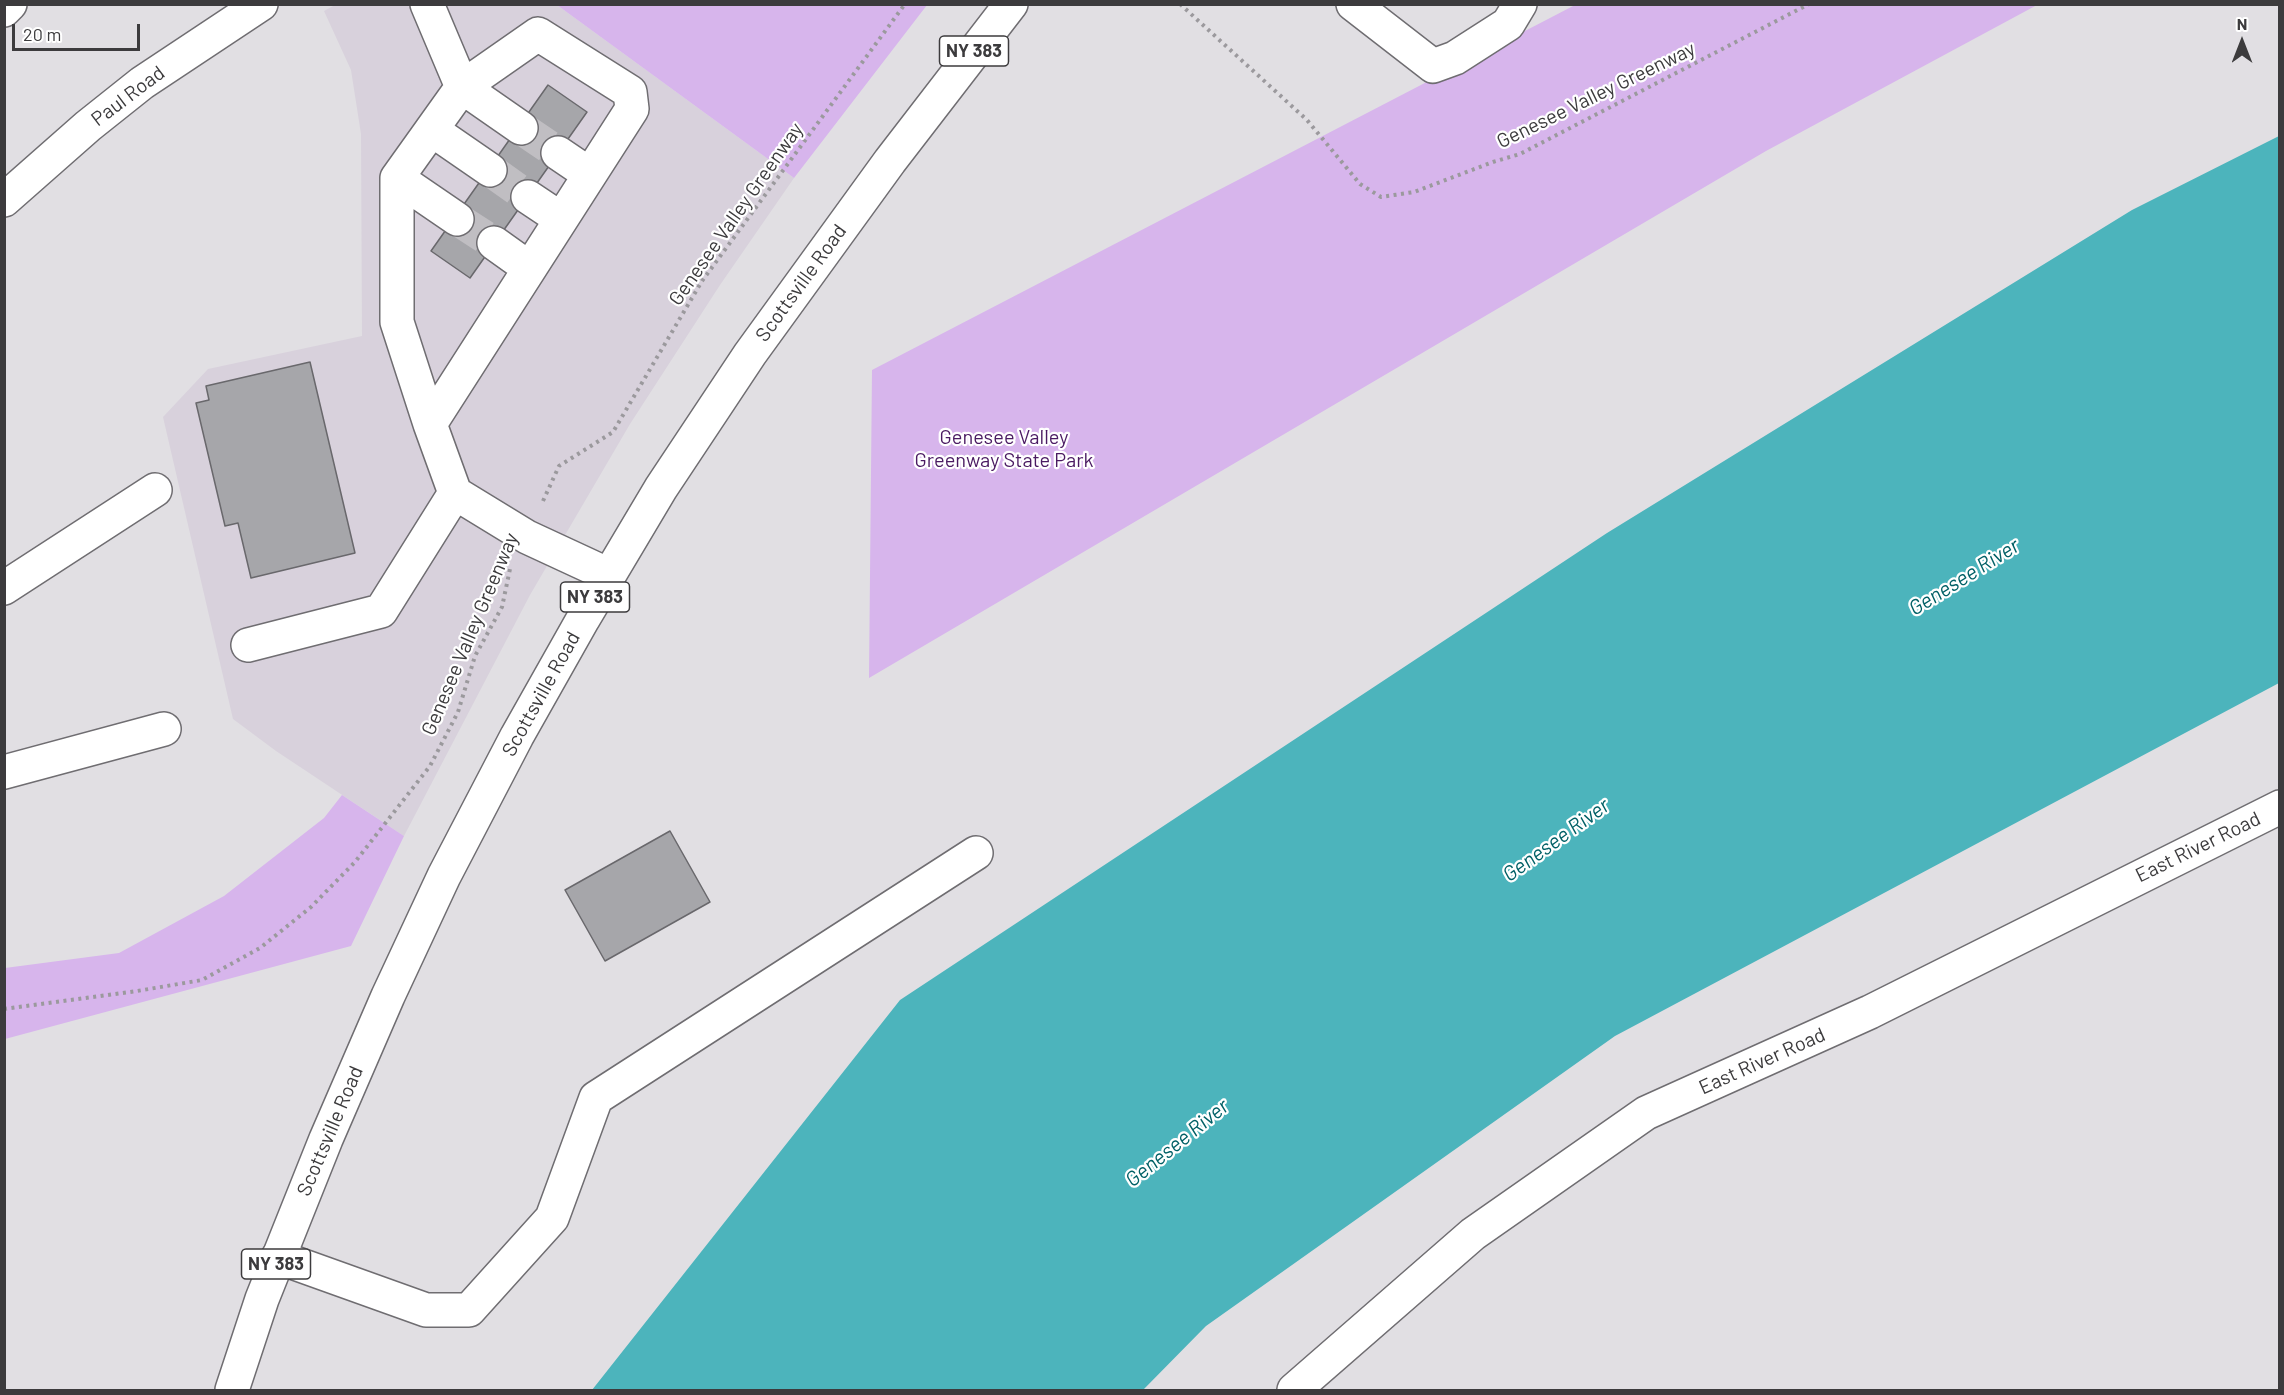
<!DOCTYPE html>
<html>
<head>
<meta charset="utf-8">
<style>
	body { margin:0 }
	#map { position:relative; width:2284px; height:1395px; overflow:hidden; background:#e1dfe3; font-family:Barlow,sans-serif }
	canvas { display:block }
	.frame { position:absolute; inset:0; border:6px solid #3c3b3d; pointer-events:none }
	.north { position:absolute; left:2212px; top:12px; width:60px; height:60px; -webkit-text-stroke:4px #fff; paint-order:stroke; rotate:0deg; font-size:16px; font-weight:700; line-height:24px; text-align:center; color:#3c3b3d }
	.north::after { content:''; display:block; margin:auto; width:21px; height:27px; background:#3c3b3d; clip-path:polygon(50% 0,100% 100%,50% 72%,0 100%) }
	.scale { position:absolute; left:12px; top:24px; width:128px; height:27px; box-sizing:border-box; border:3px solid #3c3b3d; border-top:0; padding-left:8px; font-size:18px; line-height:21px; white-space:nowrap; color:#3c3b3d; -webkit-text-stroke:4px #fff; paint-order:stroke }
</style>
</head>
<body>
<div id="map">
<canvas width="2284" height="1395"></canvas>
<div class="frame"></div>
<div class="north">N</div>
<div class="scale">20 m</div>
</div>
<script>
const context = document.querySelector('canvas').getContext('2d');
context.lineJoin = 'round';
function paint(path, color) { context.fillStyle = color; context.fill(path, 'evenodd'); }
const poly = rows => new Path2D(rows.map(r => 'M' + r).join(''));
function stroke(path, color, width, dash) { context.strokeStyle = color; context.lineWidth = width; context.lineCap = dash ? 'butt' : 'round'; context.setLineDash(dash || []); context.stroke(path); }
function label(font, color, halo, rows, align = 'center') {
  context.font = font + ' Barlow,sans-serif'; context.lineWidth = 4.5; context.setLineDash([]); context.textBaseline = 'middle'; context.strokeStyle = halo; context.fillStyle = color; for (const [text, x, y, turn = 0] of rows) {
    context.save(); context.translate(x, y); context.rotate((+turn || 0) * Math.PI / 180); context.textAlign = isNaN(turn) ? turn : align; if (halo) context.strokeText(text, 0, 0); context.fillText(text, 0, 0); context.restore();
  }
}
paint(poly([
	[335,5,557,5,794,178,720,285,630,424,530,595,404,836,276,751,233,719,163,417,208,369,362,336,361,134,351,70,324,11]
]), '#d8d1dc');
paint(poly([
	[557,5,927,5,794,178],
	[1575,5,2037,5,1766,151,869,678,872,370],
	[342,795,404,836,351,946,5,1039,5,968,119,953,224,896,324,818]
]), '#d7b5ec');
paint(poly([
	[2279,136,2279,683,1615,1036,1206,1326,1143,1390,592,1390,900,1000,1607,533,2132,210]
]), '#4cb4bc');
const building = poly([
	[548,85,587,112,470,278,431,251,548,85],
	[310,362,355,553,251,578,238,523,225,526,196,403,209,400,206,386,310,362],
	[670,831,710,902,605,961,565,890,670,831]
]);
paint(building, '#a6a6aa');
stroke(building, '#69686c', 1.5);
stroke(poly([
	[521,128,558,153],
	[490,170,528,197],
	[457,219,494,243]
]), '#c0bec2', 33, [33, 16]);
const minor = poly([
	[427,4,462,87,521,128],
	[1353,4,1433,66,1455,58,1508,24,1520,4],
	[4,10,10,4],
	[432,130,490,170],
	[558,153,589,174],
	[397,178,457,219],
	[528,197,561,219],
	[4,200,88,126,142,83,261,4],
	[494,243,529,268],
	[430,424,632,109,630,92,538,34,462,87,397,178,397,322,430,424,455,493,527,537,609,575],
	[4,588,155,490],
	[248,645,381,611,455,493],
	[4,772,164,729],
	[278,1257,426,1310,469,1310,552,1218,596,1098,976,853],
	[1294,1390,1473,1234,1646,1113,1870,1012,2280,807]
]);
const major = poly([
	[232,1390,262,1299,326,1139,388,996,444,876,517,736,583,619,661,488,750,354,890,161,1011,4]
]);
stroke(minor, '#6f6d71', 36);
stroke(major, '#6f6d71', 36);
stroke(poly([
	[1180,4,1307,120,1360,184,1381,197,1414,192,1493,162,1520,154,1809,4],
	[543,501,559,466,613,432,702,281,905,4],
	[4,1009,137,991,202,980,260,948,311,907,355,862,430,766,458,712,475,656,502,607,510,569]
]), '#9b999d', 4, [3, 4.5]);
stroke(minor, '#fff', 33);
stroke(major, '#fff', 33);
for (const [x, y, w] of [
	[974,51,69],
	[595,597,69],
	[276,1264,69]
]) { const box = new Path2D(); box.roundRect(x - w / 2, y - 15, w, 30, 4.5); context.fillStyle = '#fff'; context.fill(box); stroke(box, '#3c3b3d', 1.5); }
label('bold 18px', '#3c3b3d', null, [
	["NY 383",974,51],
	["NY 383",595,597],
	["NY 383",276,1264]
]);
label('20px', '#3c3b3d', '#fff', [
	["Genesee Valley Greenway",1596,95,-26],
	["Paul Road",128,96,-37],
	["Genesee Valley Greenway",736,214,-55],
	["Scottsville Road",801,283,-54],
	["Genesee Valley Greenway",470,634,-67],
	["Scottsville Road",541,694,-61],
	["East River Road",2198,847,-26],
	["East River Road",1762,1061,-24],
	["Scottsville Road",330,1131,-67]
]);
label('20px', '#4a1a62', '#fff', [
	["Genesee Valley",1004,437],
	["Greenway State Park",1004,460]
]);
label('italic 21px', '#016066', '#fff', [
	["Genesee River",1964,577,-32],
	["Genesee River",1556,840,-36],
	["Genesee River",1177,1143,-39]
]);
</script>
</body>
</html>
